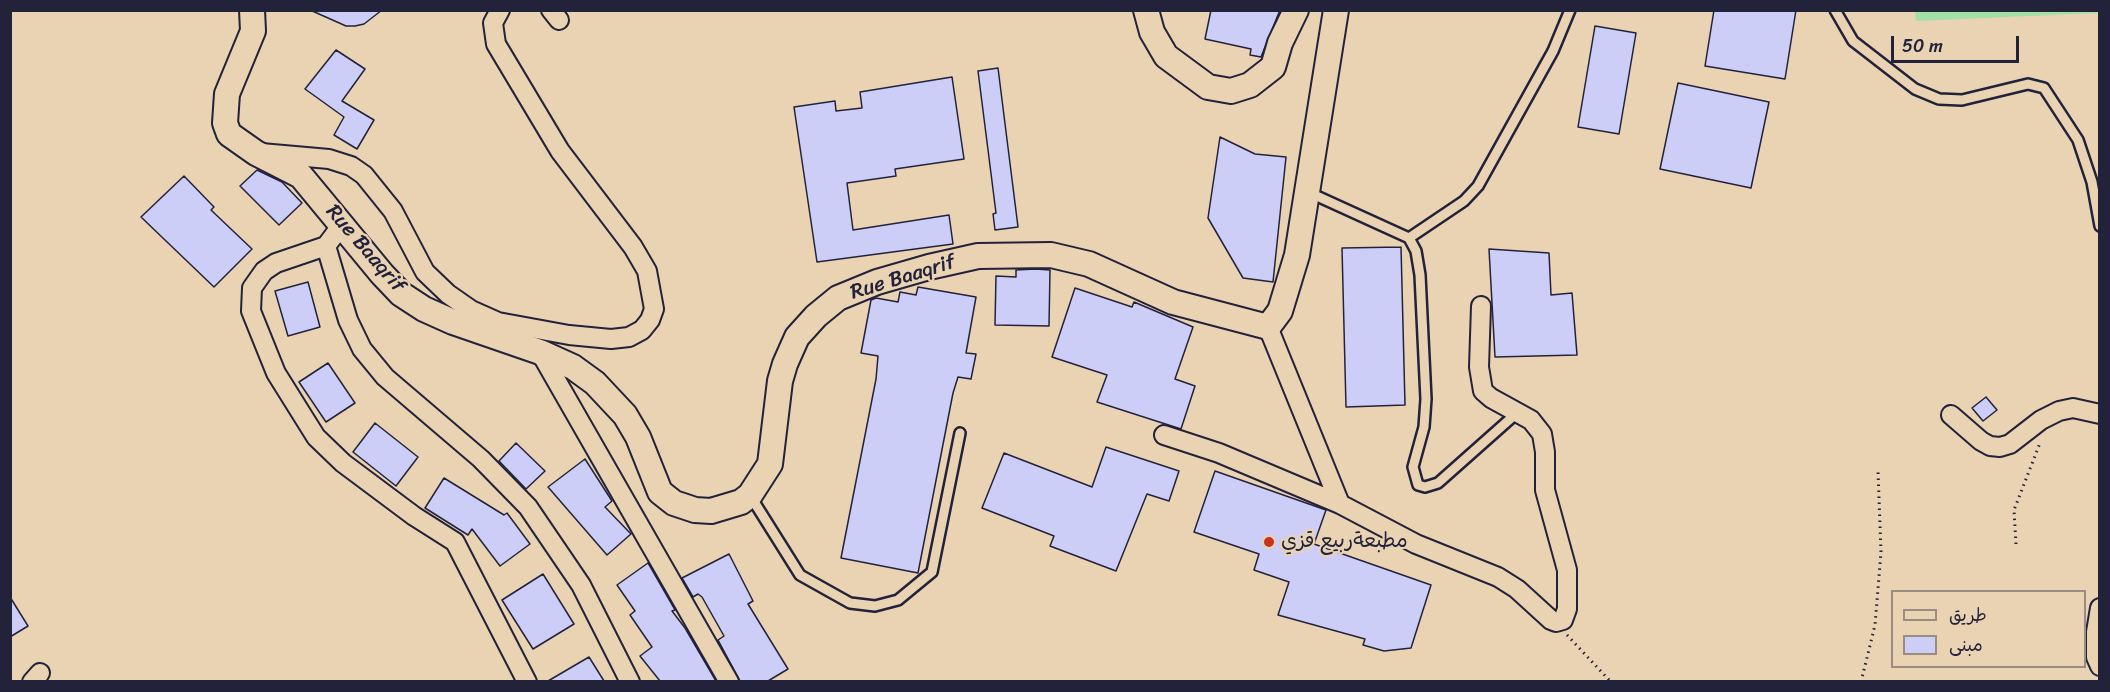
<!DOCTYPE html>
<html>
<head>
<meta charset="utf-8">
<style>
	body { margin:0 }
	#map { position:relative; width:2110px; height:692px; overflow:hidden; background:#ead3b3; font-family:Sriracha,"Playpen Sans Arabic",sans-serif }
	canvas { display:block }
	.frame { position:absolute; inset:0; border:12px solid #22223b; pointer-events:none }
	.legend { position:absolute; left:1891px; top:590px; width:195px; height:78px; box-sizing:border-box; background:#ead3b3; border:2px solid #9a8c83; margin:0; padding:8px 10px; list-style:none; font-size:18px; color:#22223b }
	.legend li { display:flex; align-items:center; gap:12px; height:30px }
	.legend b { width:30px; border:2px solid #9a8c83 }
	.scale { position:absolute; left:1891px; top:36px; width:128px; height:27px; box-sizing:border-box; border:3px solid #22223b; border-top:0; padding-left:8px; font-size:18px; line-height:21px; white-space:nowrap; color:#22223b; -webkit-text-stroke:4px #ead3b3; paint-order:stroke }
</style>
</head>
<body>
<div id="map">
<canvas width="2110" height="692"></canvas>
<div class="frame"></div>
<ul class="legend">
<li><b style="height:8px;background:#ead3b3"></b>طريق</li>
<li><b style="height:16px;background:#cdcef7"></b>مبنى</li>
</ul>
<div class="scale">50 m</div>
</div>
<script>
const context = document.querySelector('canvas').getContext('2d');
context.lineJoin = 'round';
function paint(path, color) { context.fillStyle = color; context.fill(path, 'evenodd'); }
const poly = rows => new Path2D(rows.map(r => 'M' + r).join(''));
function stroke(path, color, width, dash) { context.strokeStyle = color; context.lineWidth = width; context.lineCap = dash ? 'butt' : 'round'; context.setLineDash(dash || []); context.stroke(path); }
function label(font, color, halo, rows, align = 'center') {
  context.font = font + ' Sriracha,"Playpen Sans Arabic",sans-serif'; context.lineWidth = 4.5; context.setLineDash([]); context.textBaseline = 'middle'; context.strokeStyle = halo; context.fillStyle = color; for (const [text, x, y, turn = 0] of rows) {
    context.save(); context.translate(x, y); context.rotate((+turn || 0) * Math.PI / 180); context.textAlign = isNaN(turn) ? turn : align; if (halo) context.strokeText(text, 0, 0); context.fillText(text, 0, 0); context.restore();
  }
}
paint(poly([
	[2099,10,2099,13,1916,21,1915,11]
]), '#a3e0a7');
const building = poly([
	[310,10,382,10,364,24,355,26,346,26,310,10],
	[1211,10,1280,10,1261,57,1250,55,1251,49,1205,39,1211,10],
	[1714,10,1796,10,1785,79,1705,66,1714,10],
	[1595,26,1636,33,1619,134,1578,127,1595,26],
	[336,50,365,69,342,101,374,120,357,149,334,135,344,117,305,89,336,50],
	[998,68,1018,227,995,230,993,214,996,213,978,71,998,68],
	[952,77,964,159,895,169,896,176,847,183,853,230,949,215,953,244,817,262,794,107,835,101,836,111,862,108,860,92,952,77],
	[1678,83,1769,102,1751,188,1660,169,1678,83],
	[1220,137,1255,154,1286,157,1273,282,1243,278,1208,218,1220,137],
	[257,170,282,182,302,203,279,225,240,186,257,170],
	[184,176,214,207,211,210,252,249,214,287,141,217,184,176],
	[1401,247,1405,405,1346,407,1342,248,1401,247],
	[1489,249,1549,253,1551,295,1572,293,1577,355,1495,357,1489,249],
	[1035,269,1050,270,1049,326,995,325,996,276,1016,277,1016,270,1035,269],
	[308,282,320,327,288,336,275,291,308,282],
	[918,287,976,297,966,353,976,354,971,379,958,377,953,393,918,573,841,558,876,379,878,356,861,353,871,300,876,298,898,302,900,292,916,295,918,287],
	[1075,288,1132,307,1134,302,1193,327,1175,379,1195,386,1181,429,1097,402,1107,375,1052,357,1075,288],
	[328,363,355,403,326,422,299,382,328,363],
	[1986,397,1997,410,1983,421,1972,408,1986,397],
	[375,423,418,457,396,486,353,452,375,423],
	[516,443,545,471,526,489,499,461,516,443],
	[1106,447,1179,471,1169,501,1147,494,1116,571,1050,546,1054,536,982,508,1004,453,1092,487,1106,447],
	[585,459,612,501,605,507,631,534,607,555,548,487,585,459],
	[1215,471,1326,510,1314,544,1431,585,1411,648,1384,651,1363,645,1365,639,1278,615,1289,582,1254,570,1259,554,1194,532,1215,471],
	[444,478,504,515,507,513,530,544,500,566,472,529,468,535,425,508,444,478],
	[729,554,753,601,748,604,788,669,768,681,740,681,718,640,724,636,702,597,698,594,693,597,682,578,729,554],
	[648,563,675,610,672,611,685,628,716,681,660,681,640,656,652,647,630,615,635,611,617,585,648,563],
	[543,574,574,624,533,649,502,600,543,574],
	[10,597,28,626,10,637,10,597],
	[589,657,604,681,548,681,589,657]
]);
paint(building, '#cdcef7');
stroke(building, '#22223b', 1.5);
const lane = poly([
	[1835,10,1853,41,1915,89,1939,99,1962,100,2028,84,2044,88,2078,140,2092,182,2100,226],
	[1308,192,1409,238,1416,251,1420,275,1426,399,1424,427,1413,467,1418,485,1425,487,1438,483,1518,412],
	[1409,238,1464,201,1478,186,1553,51,1570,10],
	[751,497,800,575,850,603,875,606,898,600,932,572,960,433]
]);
const street = poly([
	[551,10,559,20],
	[261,153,329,159,351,166,364,175,393,211,425,272,448,294,471,310,498,322,569,335,611,339,629,337,642,330,650,320,654,309,647,271,633,247,560,151,496,44,493,23,500,10],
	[341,226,326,246,276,263,264,271,252,288,251,311,276,373,316,437,343,463,414,516,455,542,527,682],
	[326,246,348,320,362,349,385,377,481,459,528,507,581,585,630,682],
	[540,352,729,682],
	[1951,415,1981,441,1990,446,2000,447,2010,444,2041,420,2059,411,2073,408,2100,414],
	[1164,435,1219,453,1340,504,1268,327],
	[1340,504,1416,544,1498,577,1517,589,1551,620,1556,622,1563,620,1567,609,1567,570,1545,490,1545,452,1542,434,1531,420,1491,398,1483,391,1479,367,1481,306],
	[2100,608,2096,632,2096,657,2100,666],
	[32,682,40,673]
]);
const secondary = poly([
	[252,10,253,31,227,94,225,123,229,134,256,153,301,176,382,274,401,294,424,309,453,322,540,352,573,367,595,383,625,415,638,437,660,492,674,503,695,510,711,511,741,502,750,495,770,464,780,381,785,364,797,337,816,316,838,298,877,282,929,267,978,256,1051,255,1089,264,1173,302,1268,327,1280,311,1297,255,1336,10],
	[1146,10,1152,32,1166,56,1208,87,1231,91,1250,85,1273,67,1280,43,1296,10]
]);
stroke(lane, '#22223b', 14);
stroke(street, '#22223b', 22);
stroke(secondary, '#22223b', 28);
stroke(poly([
	[2016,544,2014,510,2040,443],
	[1567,635,1611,682],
	[1861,682,1875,625,1881,552,1878,471]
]), '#22223b', 3, [1.5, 4.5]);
stroke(lane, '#ead3b3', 9);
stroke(street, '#ead3b3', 18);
stroke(secondary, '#ead3b3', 24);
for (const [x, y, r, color] of [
	[1269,542,6,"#c8321e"]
]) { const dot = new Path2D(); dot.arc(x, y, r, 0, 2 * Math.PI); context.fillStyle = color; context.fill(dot); stroke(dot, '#ead3b3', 2); }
label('21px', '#22223b', '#ead3b3', [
	["Rue Baaqrif",365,249,49],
	["Rue Baaqrif",903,278,-17]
]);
label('21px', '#22223b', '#ead3b3', [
	["مطبعةربيع قزي",1281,542]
], 'left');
</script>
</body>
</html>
